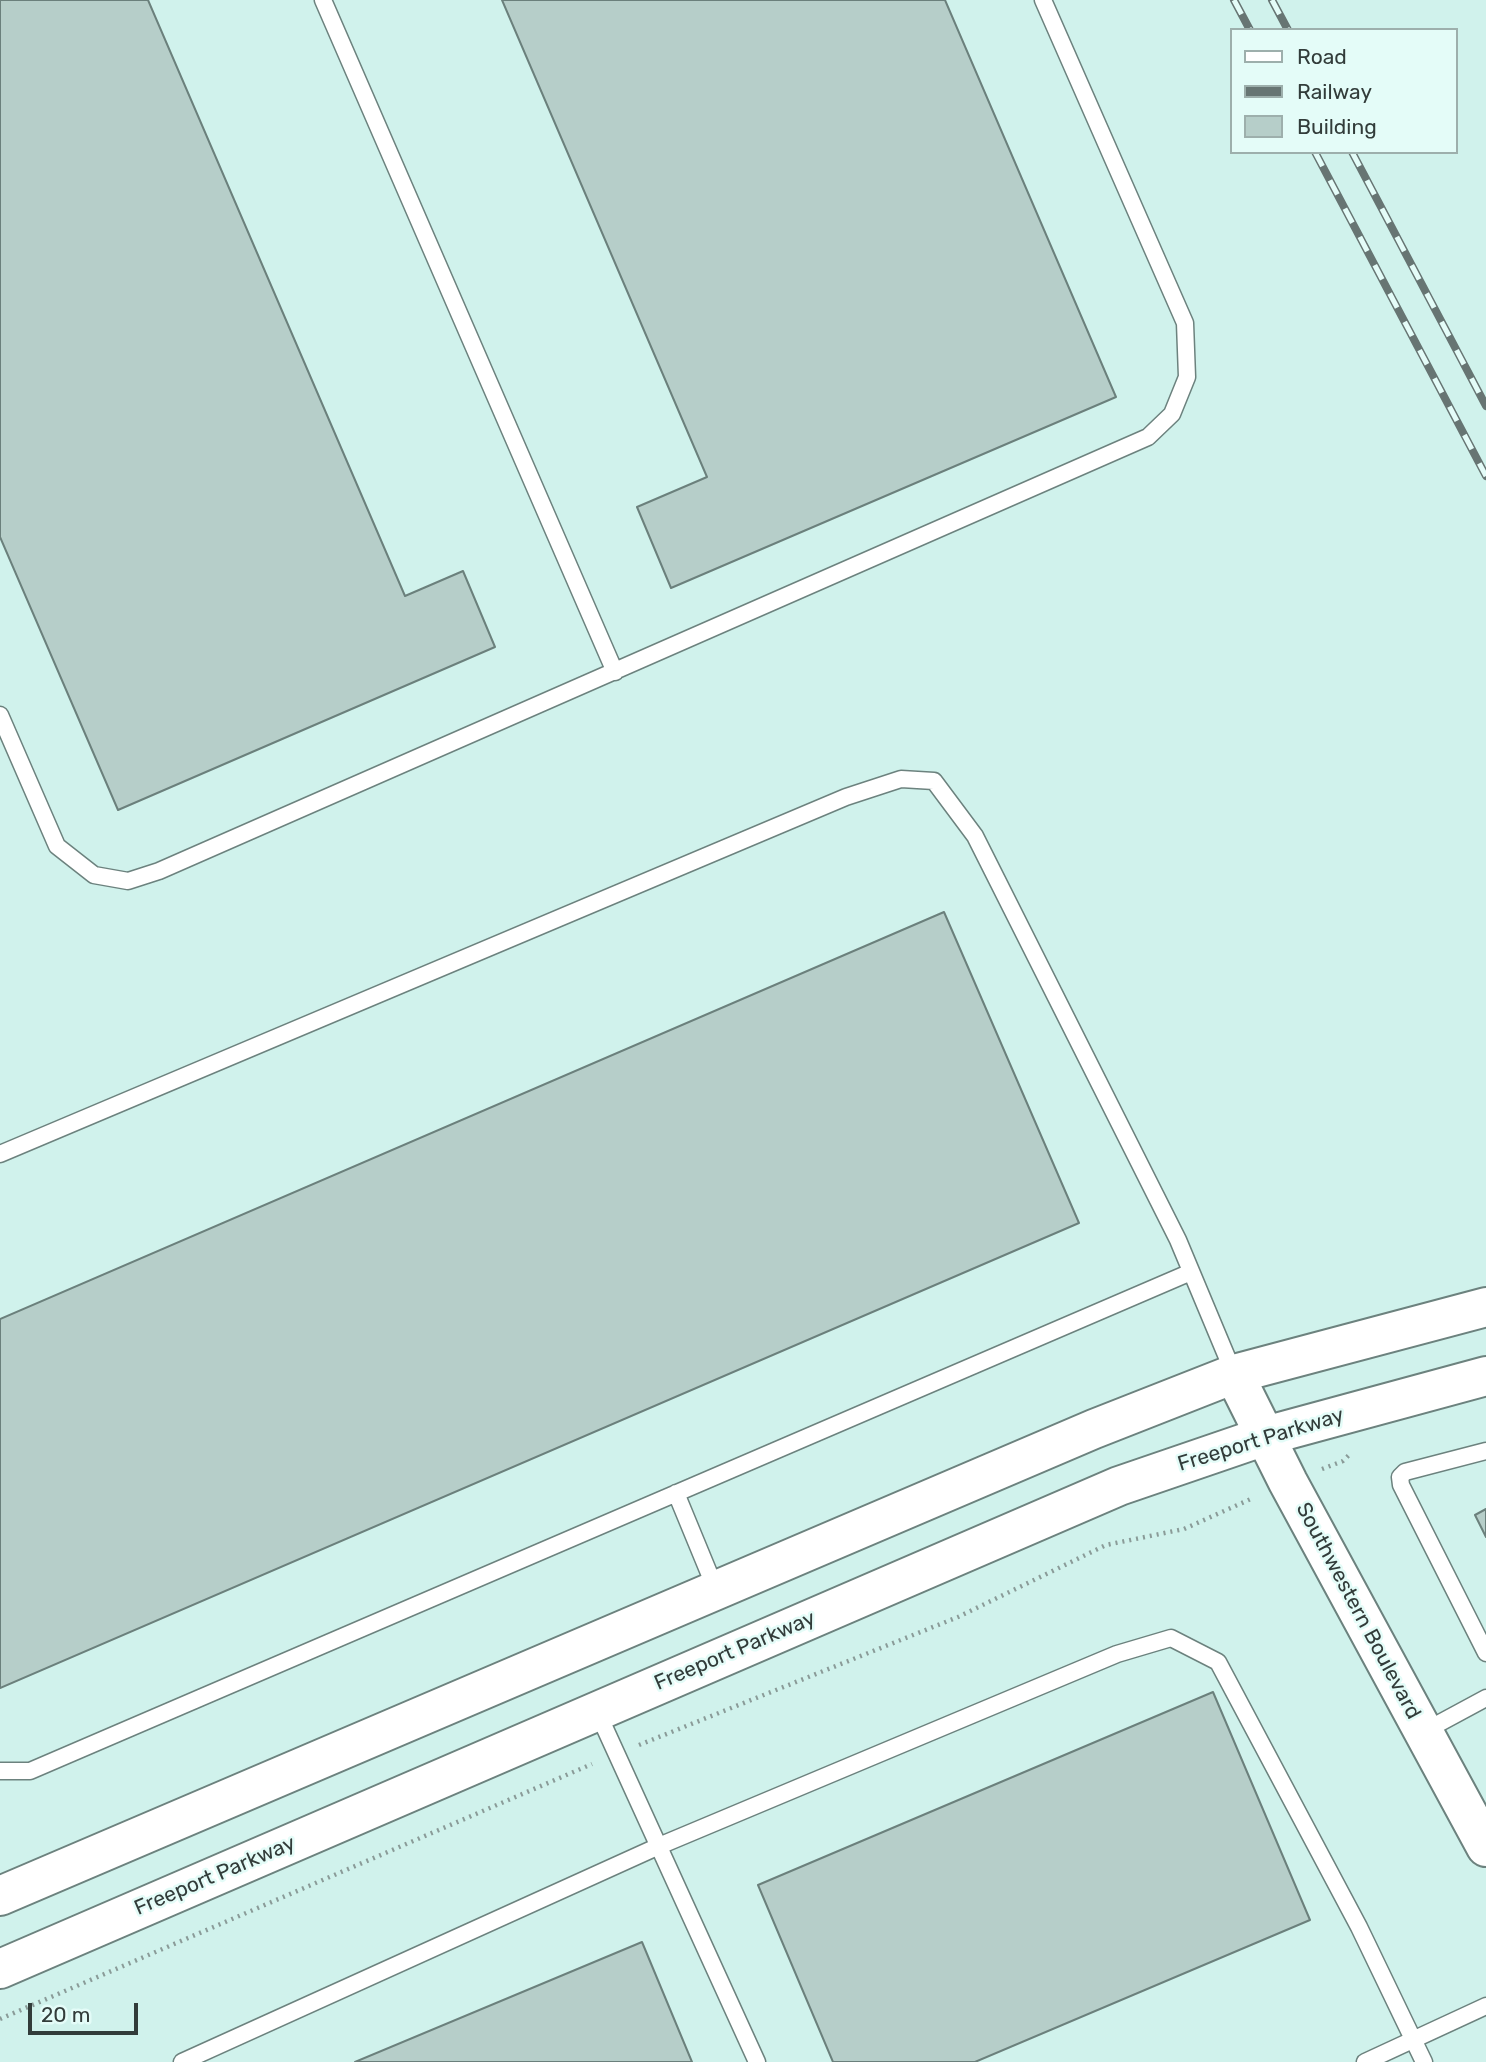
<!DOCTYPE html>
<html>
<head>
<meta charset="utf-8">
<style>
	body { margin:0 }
	#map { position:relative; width:1486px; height:2062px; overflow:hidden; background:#e4fcf8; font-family:Rubik,sans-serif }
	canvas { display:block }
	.legend { position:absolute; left:1230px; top:28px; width:228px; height:126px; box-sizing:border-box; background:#e4fcf8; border:2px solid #9dafac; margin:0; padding:9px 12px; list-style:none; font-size:21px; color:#323c3a }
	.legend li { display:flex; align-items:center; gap:14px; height:35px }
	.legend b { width:35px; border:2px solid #9dafac }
	.scale { position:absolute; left:28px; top:2003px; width:110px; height:32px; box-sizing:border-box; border:4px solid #323c3a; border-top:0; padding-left:9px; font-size:21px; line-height:24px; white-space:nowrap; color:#323c3a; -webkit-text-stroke:5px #e4fcf8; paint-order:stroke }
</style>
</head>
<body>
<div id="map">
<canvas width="1486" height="2062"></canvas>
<ul class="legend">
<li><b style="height:9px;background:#fff"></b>Road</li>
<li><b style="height:9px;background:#677573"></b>Railway</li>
<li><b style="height:19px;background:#b6cec9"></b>Building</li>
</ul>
<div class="scale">20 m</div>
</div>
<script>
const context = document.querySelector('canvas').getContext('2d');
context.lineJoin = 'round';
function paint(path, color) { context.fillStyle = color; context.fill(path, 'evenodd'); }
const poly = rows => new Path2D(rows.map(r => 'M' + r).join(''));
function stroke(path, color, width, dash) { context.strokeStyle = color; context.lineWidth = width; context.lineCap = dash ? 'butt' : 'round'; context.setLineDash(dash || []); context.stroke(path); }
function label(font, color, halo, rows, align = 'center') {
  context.font = font + ' Rubik,sans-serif'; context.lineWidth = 5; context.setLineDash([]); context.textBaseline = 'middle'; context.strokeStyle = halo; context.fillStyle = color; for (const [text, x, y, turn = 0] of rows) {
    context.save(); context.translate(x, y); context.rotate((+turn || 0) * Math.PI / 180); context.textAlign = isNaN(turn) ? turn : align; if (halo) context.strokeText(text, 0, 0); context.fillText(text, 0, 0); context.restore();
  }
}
paint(poly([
	[0,0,1486,0,1486,2062,0,2062],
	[1232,30,1456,30,1456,152,1232,152]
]), '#d0f2ec');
const building = poly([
	[0,0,148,0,405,596,463,571,495,647,118,810,0,537,0,0],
	[502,0,945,0,1116,397,671,588,637,507,707,477,502,0],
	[944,912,1079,1223,0,1688,0,1319,944,912],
	[1486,1509,1486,1537,1475,1515,1486,1509],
	[1213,1692,1310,1920,975,2062,833,2062,758,1885,1213,1692],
	[642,1942,692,2062,355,2062,642,1942]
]);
paint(building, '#b6cec9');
stroke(building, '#6b807c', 2);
const service = poly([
	[323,0,615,672],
	[0,715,57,846,94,875,128,881,159,871,1148,437,1172,414,1187,377,1185,323,1043,0],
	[0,1154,846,797,901,779,934,781,975,836,1178,1240,1234,1374],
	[1486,1451,1405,1472,1400,1477,1401,1485,1486,1653],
	[676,1493,716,1590],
	[597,1711,757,2062],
	[1423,1732,1486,1698],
	[0,1771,30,1771,1191,1272],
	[182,2062,659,1846,1117,1654,1171,1638,1218,1662,1359,1927,1424,2062],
	[1365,2062,1486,2006]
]);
const tertiary = poly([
	[1234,1374,1288,1482,1486,1847]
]);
const secondary = poly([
	[0,1896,1094,1429,1234,1374,1486,1307],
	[0,1969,1119,1486,1265,1436,1486,1376]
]);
stroke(service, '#6c827e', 19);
stroke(tertiary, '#6c827e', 42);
stroke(secondary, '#6c827e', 42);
stroke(poly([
	[1322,1469,1343,1461,1351,1453],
	[639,1745,958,1617,1106,1545,1184,1529,1253,1498],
	[0,2019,592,1764]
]), '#8a9b98', 4.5, [2, 5]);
stroke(service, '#fff', 16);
stroke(tertiary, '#fff', 38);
stroke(secondary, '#fff', 38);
const rail = poly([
	[1234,0,1250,30],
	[1272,0,1288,30],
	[1315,152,1486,476],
	[1352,152,1486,406]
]);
stroke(rail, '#677573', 8);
stroke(rail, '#e4fcf8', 5, [16]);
label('21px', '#323c3a', '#e4fcf8', [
	["Freeport Parkway",1261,1440,-17],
	["Southwestern Boulevard",1358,1611,62],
	["Freeport Parkway",735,1651,-23],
	["Freeport Parkway",215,1876,-23]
]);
</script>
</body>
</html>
